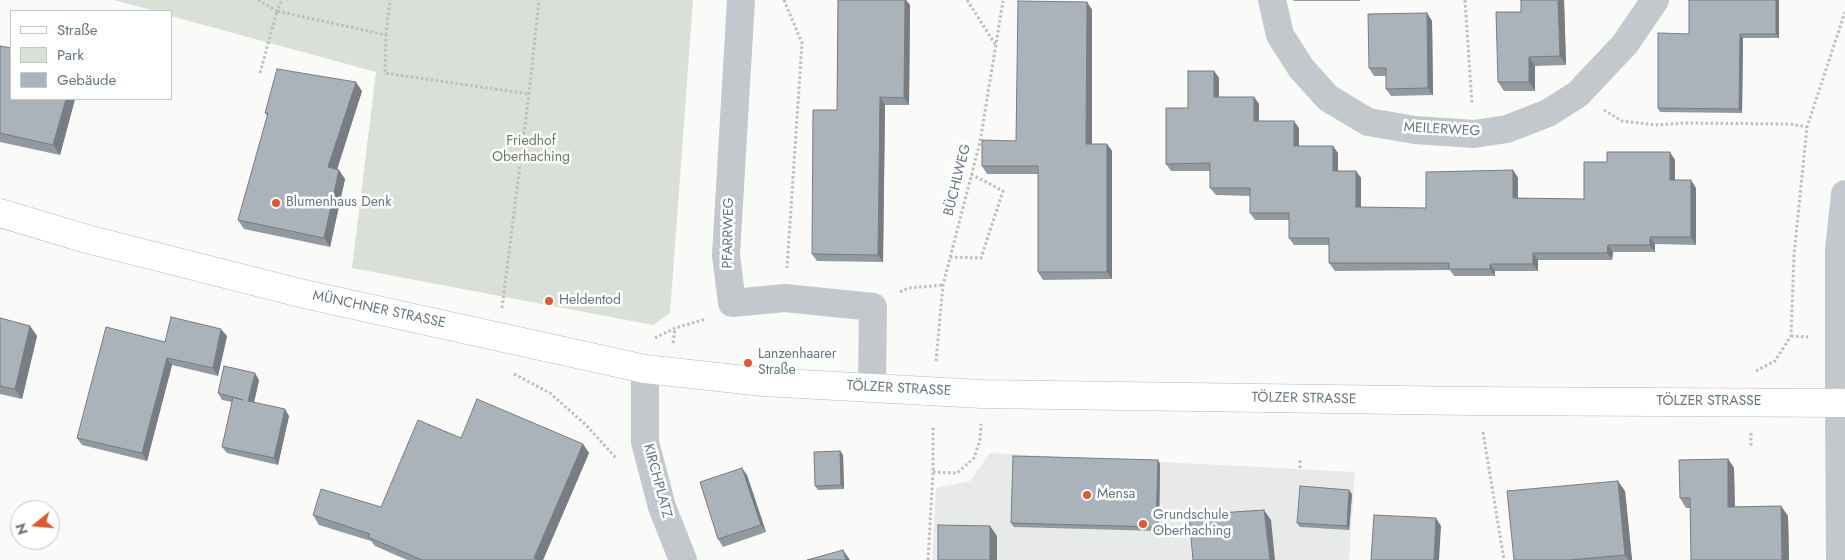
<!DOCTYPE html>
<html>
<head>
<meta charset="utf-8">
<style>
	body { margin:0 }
	#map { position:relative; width:1845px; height:560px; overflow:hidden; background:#fafaf8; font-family:Jost,sans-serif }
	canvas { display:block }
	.legend { position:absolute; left:10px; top:10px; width:162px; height:90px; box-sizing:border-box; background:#fff; border:1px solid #c1c8cd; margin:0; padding:6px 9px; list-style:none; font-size:15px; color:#657683 }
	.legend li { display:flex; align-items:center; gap:10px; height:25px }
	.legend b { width:25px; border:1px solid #c1c8cd }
	.north { position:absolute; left:10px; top:500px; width:50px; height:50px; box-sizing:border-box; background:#fff; border:1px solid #c1c8cd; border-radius:50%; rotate:253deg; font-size:14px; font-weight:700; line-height:20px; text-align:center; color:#657683 }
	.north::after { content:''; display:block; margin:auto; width:18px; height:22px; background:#e4572e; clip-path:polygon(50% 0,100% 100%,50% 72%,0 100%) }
</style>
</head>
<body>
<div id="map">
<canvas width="1845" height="560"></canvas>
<ul class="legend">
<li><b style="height:6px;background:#fff"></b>Straße</li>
<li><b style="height:14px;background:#dadfd7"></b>Park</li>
<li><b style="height:14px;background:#aab3b9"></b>Gebäude</li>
</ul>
<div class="north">N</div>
</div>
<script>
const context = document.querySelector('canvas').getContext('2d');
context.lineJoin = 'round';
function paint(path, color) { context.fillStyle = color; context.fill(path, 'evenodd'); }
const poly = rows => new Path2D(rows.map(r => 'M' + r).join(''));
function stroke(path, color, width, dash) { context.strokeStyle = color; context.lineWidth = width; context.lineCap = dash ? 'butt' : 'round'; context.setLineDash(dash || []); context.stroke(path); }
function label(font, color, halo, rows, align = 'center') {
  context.font = font + ' Jost,sans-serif'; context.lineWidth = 5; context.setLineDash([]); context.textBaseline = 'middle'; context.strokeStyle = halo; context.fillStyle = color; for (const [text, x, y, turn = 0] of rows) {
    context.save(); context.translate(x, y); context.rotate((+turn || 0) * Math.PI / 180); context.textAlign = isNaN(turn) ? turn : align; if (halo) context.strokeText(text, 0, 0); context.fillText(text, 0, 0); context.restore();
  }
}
paint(poly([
	[990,453,1355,472,1349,560,932,560,936,488,970,481]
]), '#e8e9e9');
paint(poly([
	[114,0,693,0,670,313,653,325,352,268,376,72,171,16,171,11,155,11]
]), '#dadfd7');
const secondary = poly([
	[0,213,87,239,304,294,645,369,763,382,982,394,1470,401,1845,403]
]);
stroke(secondary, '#b3babf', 29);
stroke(poly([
	[258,0,277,11,282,0],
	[784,0,802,43,787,268],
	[967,0,995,44],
	[1465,0,1472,104],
	[386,35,390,0],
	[260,73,277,11,386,35,385,73,529,94],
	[1604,110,1622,121,1656,125,1686,123,1790,124,1807,127],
	[950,257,981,258,1003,191,971,174],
	[900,292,909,288,943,285],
	[502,308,529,94,539,0],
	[1791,336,1808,337],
	[655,338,675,328,706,319],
	[673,343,675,329],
	[936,361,943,285,980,142,1003,1],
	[1756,371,1775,361,1791,336,1794,255,1807,127,1845,12],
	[514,374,550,393,586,425,616,458],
	[1483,432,1504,560],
	[1751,433,1751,446],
	[1300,468,1300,460],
	[933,472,957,473,974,458,980,440,981,424],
	[928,560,933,472,933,427]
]), '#bbbfc2', 3, [2.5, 2.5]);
stroke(poly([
	[741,0,726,255,732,303,785,298,873,307,872,387],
	[1272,0,1280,35,1301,68,1328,98,1368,122,1415,130,1474,134,1507,129,1548,113,1578,94,1625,44,1655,0],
	[645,369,645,442,662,507,683,560],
	[1839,403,1840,560]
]), '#c3c8cc', 28);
stroke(poly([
	[1839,403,1839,250,1845,194]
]), '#c3c8cc', 28);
stroke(secondary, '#fff', 28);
paint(poly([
	[838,0,906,0,910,5,909,105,885,105,883,262,817,261,812,254,837,110],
	[1293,0,1360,0,1360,1,1294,1],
	[1521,0,1564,0,1566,65,1535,66,1535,91,1504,91,1498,82,1521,12],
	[1779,0,1779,38,1743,38,1742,113,1660,112,1658,108,1689,34],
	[1087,2,1092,10,1092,144,1107,144,1112,151,1112,279,1043,280,1038,272,1038,174,987,174,982,166,1016,141],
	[1427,13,1432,21,1433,95,1391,96,1386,89,1386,76,1374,76,1369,68],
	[0,46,75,99,60,155,0,142],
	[1214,71,1219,78,1219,97,1254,97,1259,104,1259,121,1299,128,1299,146,1338,153,1338,171,1356,171,1361,178,1361,208,1426,208,1513,170,1518,178,1518,198,1584,199,1607,162,1675,160,1675,180,1696,188,1696,245,1655,244,1655,252,1613,252,1612,260,1538,260,1538,271,1495,271,1495,276,1454,276,1450,270,1335,271,1329,263,1329,245,1294,245,1289,238,1289,220,1255,220,1250,213,1250,196,1216,195,1210,188,1210,171,1171,171,1166,164,1188,108],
	[362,91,337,169,345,179,330,247,244,229,238,220,268,116,265,113],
	[0,318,30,326,37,336,22,399,0,394],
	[227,336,218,376,172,365,147,461,82,445,77,438,165,342],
	[259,380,254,402,289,416,278,465,227,453,222,447,232,402,222,400,218,393],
	[461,438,583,444,589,453,543,560,407,560,375,546,371,541,319,525,313,515,381,507],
	[840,451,843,455,844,489,818,490,815,486],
	[1728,459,1734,468,1735,507,1781,506,1788,516,1789,560,1691,560,1690,508,1686,508,1680,498],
	[1158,460,1160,464,1159,531,1014,527,1011,523],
	[747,475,766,532,723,547,718,539],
	[1625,491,1632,560,1514,560],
	[1352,494,1349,530,1300,527,1297,523]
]), '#929a9f');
paint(poly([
	[905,0,906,0,910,5,909,105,904,98],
	[1558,0,1564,0,1566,65,1560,56],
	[1776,0,1779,0,1779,38,1776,34],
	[1087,2,1092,10,1092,151,1086,144],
	[1427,13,1432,21,1433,95,1428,88],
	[1740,34,1743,38,1742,113,1739,109],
	[1529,57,1535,66,1535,91,1529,82],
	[1214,71,1219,78,1219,104,1214,97],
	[356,82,362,91,335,176,328,167],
	[880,97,885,105,883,262,878,255],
	[1254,97,1259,104,1259,128,1254,121],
	[66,99,75,99,60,155,53,145],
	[1294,121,1299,128,1299,153,1294,146],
	[1107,144,1112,151,1112,279,1107,272],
	[1333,146,1338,153,1338,178,1333,171],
	[1670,152,1675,160,1675,187,1670,180],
	[339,170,345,179,330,247,324,238],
	[1513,170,1518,178,1518,205,1513,198],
	[1356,171,1361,178,1361,215,1356,207],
	[1691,180,1696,188,1696,245,1691,237],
	[1650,237,1655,244,1655,252,1650,245],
	[1608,245,1613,252,1612,260,1607,253],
	[1533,253,1538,260,1538,271,1533,264],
	[1490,264,1495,271,1495,276,1490,269],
	[30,326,37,336,22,399,15,389],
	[221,329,227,336,218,376,213,368],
	[167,358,172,365,147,461,142,453],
	[255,373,259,380,253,407,248,401],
	[285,409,289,416,278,465,274,458],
	[583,444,589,453,543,560,536,560,534,558],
	[840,451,843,455,844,489,841,485],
	[1728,459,1734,468,1735,516,1728,507],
	[1158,460,1160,464,1159,531,1156,527],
	[742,468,747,475,766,532,761,525],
	[1618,481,1625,491,1632,560,1629,560,1625,555],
	[1349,490,1352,494,1349,530,1347,526],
	[1781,506,1788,516,1789,560,1782,560],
	[1264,510,1271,520,1275,560,1270,560],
	[1436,518,1441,526,1439,560,1434,560],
	[990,526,997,536,997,560,990,560],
	[843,550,850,560,846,560]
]), '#777d82');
const building = poly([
	[838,0,905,0,904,98,880,97,878,255,812,254,813,110,837,110,838,0],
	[1521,0,1558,0,1560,56,1529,57,1529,82,1498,82,1496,12,1521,12,1521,0],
	[1689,0,1776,0,1776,34,1740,34,1739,109,1658,108,1658,33,1689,34,1689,0],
	[1018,1,1087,2,1086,144,1107,144,1107,272,1038,272,1038,166,982,166,982,140,1016,141,1018,1],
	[1427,13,1428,88,1386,89,1386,68,1369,68,1368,14,1427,13],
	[0,46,11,48,11,99,66,99,53,145,0,133,0,46],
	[277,69,356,82,328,167,339,170,324,238,238,220,268,113,265,113,277,69],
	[1188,71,1214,71,1214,97,1254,97,1254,121,1294,121,1294,146,1333,146,1333,171,1356,171,1356,207,1426,208,1426,172,1513,170,1513,198,1584,199,1584,162,1607,162,1607,152,1670,152,1670,180,1691,180,1691,237,1650,237,1650,245,1608,245,1607,253,1533,253,1533,264,1490,264,1490,269,1449,269,1449,263,1329,263,1329,238,1289,238,1289,213,1250,213,1250,188,1210,188,1210,163,1166,164,1166,108,1188,108,1188,71],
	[171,317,221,329,213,368,167,358,142,453,77,438,106,327,165,342,171,317],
	[0,318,30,326,15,389,0,386,0,318],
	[224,366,255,373,248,401,285,409,274,458,222,447,233,397,243,400,218,393,224,366],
	[477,399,583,444,534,558,539,560,422,560,368,537,370,534,313,515,321,489,381,507,418,420,461,438,477,399],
	[840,451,841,485,815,486,814,452,840,451],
	[1013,456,1158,460,1156,527,1011,523,1013,456],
	[1728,459,1728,507,1781,506,1782,560,1691,560,1690,498,1680,498,1679,460,1728,459],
	[742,468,761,525,718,539,700,482,742,468],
	[1618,481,1625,555,1569,560,1514,560,1507,491,1618,481],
	[1300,486,1349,490,1347,526,1297,523,1300,486],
	[1264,510,1270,560,1193,560,1189,515,1264,510],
	[1374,515,1436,518,1434,560,1371,560,1374,515],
	[938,525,990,526,990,560,938,560,938,525],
	[843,550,846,560,807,560,843,550]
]);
paint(building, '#aab3b9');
stroke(building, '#777d82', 1);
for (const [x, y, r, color] of [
	[276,203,5,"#e4572e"],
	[549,301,5,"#e4572e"],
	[748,363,5,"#e4572e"],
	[1087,495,5,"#e4572e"],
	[1143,524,5,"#e4572e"]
]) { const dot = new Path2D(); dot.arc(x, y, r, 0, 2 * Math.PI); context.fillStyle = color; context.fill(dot); stroke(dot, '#fff', 2); }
label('14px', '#657683', '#fff', [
	["MEILERWEG",1442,130,3],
	["BÜCHLWEG",958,180,-76],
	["PFARRWEG",729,233,-89],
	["MÜNCHNER STRASSE",379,310,12],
	["TÖLZER STRASSE",899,389,3],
	["TÖLZER STRASSE",1304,399,1],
	["TÖLZER STRASSE",1709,402],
	["KIRCHPLATZ",657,481,75]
]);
label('14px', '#687a64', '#fff', [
	["Friedhof",531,142],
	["Oberhaching",531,158]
]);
label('14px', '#657683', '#fff', [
	["Blumenhaus Denk",286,203],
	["Heldentod",559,301],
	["Lanzenhaarer",758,355],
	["Straße",758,371],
	["Mensa",1097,495],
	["Grundschule",1153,516],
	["Oberhaching",1153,532]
], 'left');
</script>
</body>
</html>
